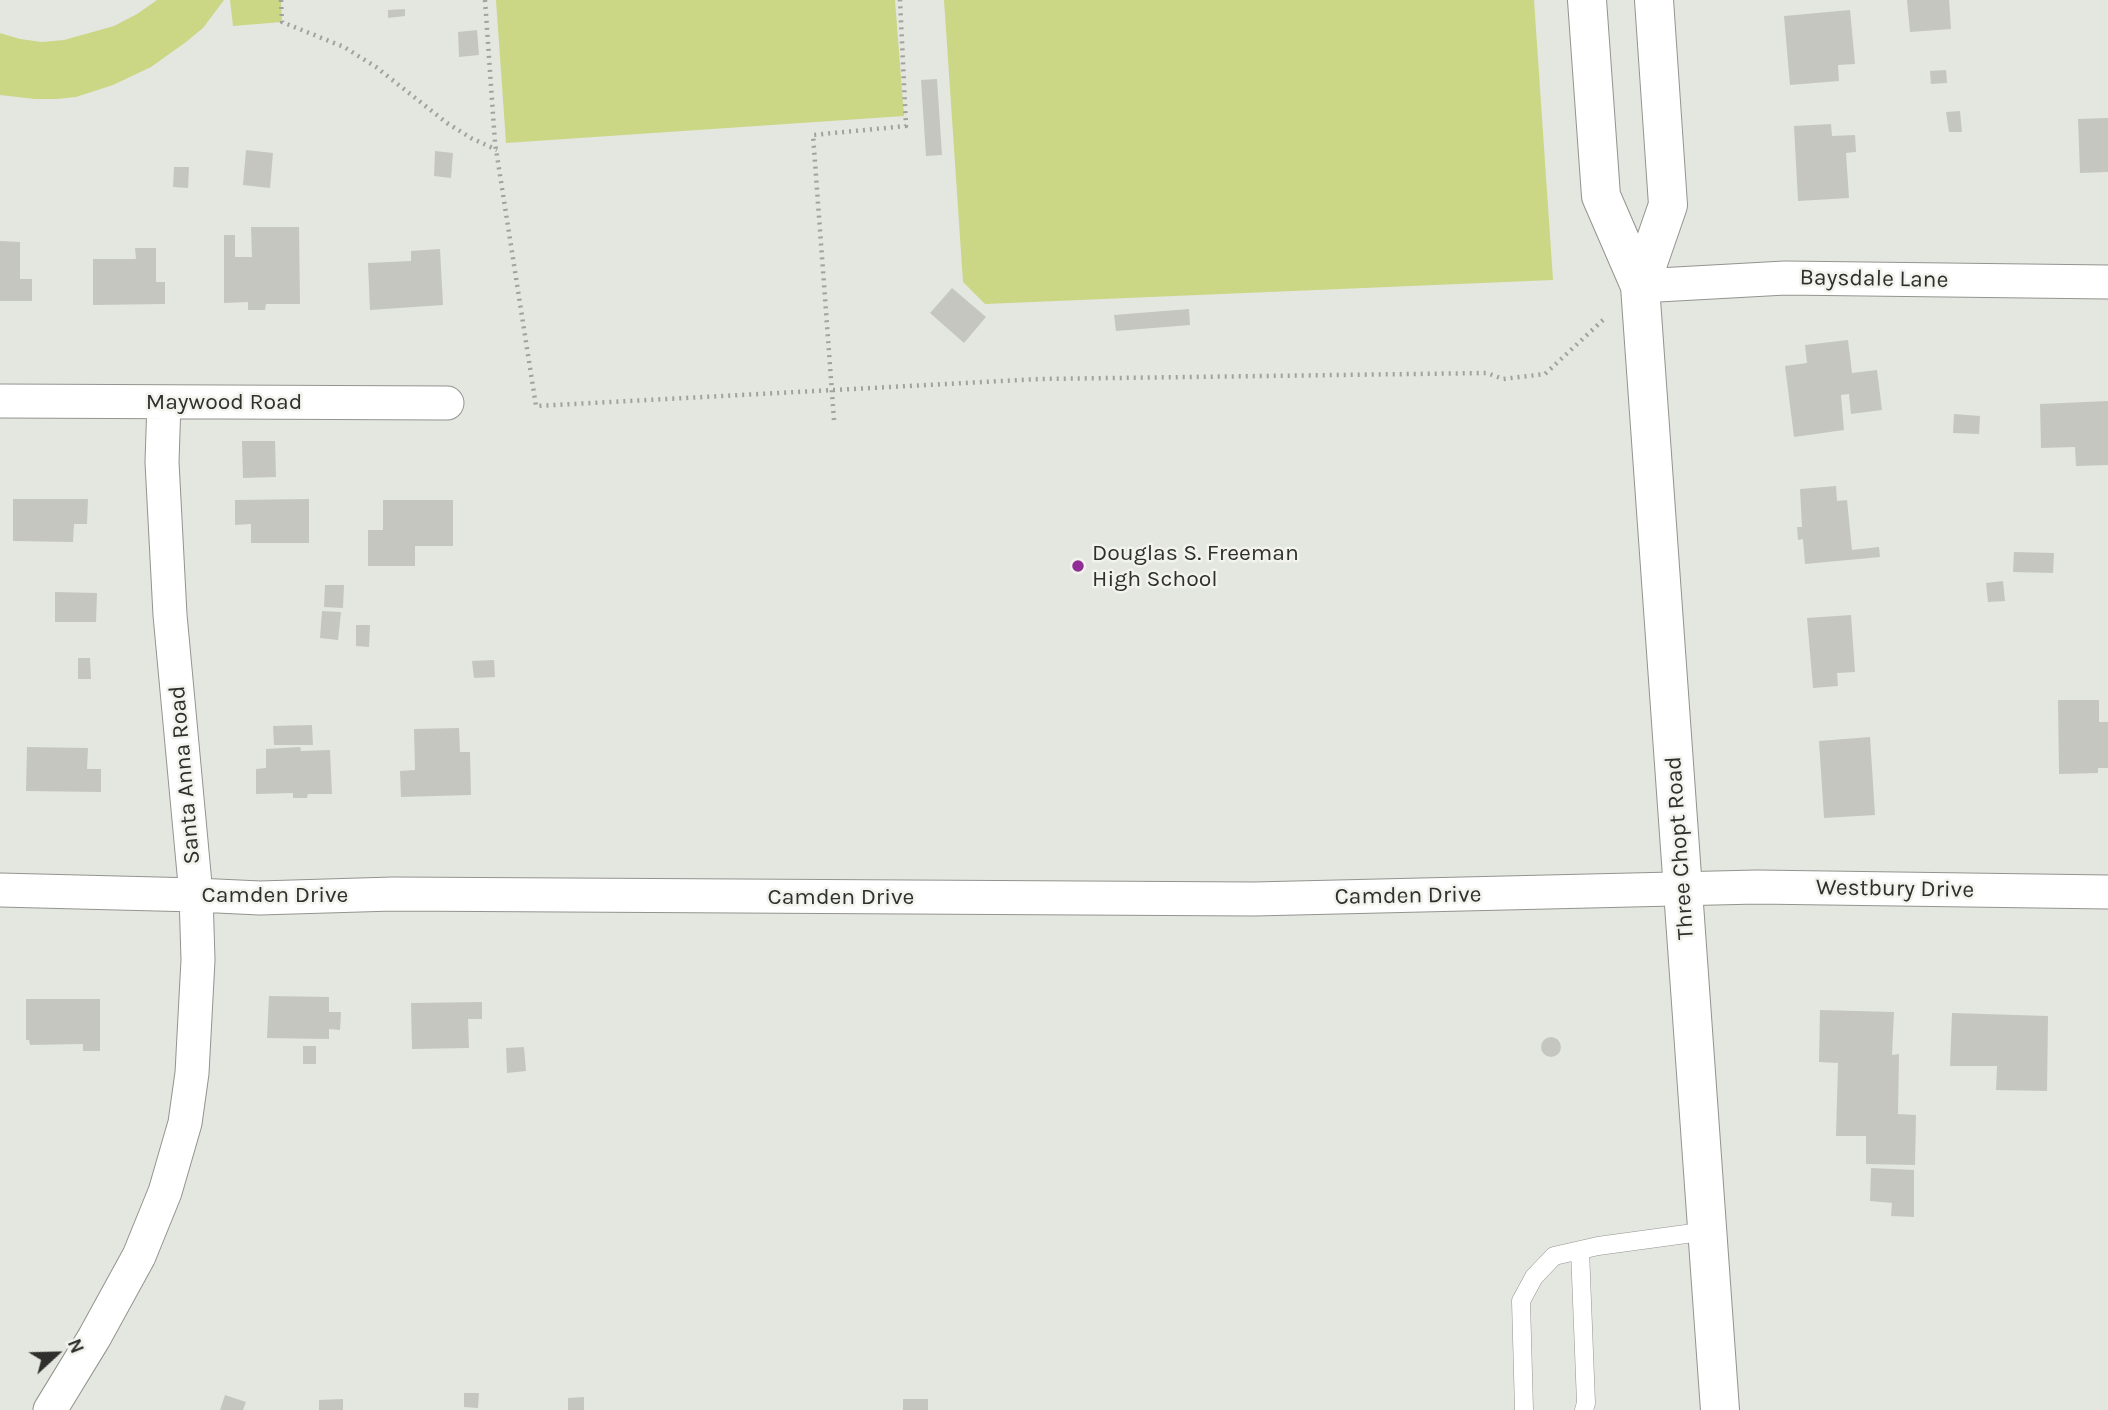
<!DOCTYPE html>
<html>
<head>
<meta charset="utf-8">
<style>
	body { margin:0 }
	#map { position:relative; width:2108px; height:1410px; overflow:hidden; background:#e4e6e0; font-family:Karla,sans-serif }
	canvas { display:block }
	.north { position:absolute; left:21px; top:1319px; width:70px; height:70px; -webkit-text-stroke:5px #f2f3ed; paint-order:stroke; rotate:68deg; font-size:19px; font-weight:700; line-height:28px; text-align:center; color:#2f2f2d }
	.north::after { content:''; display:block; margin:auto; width:24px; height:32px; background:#2f2f2d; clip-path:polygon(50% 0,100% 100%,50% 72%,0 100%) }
</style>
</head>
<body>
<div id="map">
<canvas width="2108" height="1410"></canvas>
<div class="north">N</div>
</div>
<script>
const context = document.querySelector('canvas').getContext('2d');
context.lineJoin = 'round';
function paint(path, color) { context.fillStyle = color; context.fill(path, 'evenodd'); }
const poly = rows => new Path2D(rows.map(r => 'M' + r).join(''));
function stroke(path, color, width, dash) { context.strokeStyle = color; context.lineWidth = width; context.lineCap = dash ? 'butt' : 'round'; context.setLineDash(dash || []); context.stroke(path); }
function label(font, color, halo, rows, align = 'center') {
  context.font = font + ' Karla,sans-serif'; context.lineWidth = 5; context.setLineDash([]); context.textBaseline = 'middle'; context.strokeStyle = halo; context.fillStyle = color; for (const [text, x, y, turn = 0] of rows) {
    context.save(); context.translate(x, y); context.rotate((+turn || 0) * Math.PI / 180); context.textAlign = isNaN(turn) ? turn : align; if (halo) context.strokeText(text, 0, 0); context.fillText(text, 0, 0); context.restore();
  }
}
paint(poly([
	[157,0,224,0,203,28,186,42,151,67,113,85,76,97,56,99,35,99,0,95,0,33,20,39,42,42,64,40,114,26,137,14],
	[230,0,281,0,282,22,233,26],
	[496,0,895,0,904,116,506,143],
	[944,0,1534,0,1553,280,985,304,963,282]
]), '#cbd785');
paint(poly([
	[1907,0,1949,0,1951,29,1910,32],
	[405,9,405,16,388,18,388,10],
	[1850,10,1855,64,1838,65,1839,81,1790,85,1784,16],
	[477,30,479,55,459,57,458,32],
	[1946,70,1947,83,1931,84,1930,71],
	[937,79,942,155,926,156,921,80],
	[1960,111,1962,132,1949,132,1946,112],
	[2108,118,2108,172,2080,173,2078,119],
	[1831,124,1832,136,1855,135,1856,152,1846,153,1849,198,1798,201,1794,126],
	[246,150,273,153,270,188,243,185],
	[435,151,453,153,451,178,434,176],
	[174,167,189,167,188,188,173,187],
	[251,227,299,227,300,304,266,304,265,310,248,310,248,302,224,303,224,235,235,235,235,257,252,257],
	[0,241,20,242,20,279,32,279,32,301,0,301],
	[135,248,156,248,156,282,165,282,165,304,93,305,93,259,136,259],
	[440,249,443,305,370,310,368,263,411,261,411,251],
	[952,288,986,317,964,343,930,313],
	[1189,309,1190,325,1116,331,1114,315],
	[1848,340,1852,373,1877,370,1882,410,1851,414,1849,394,1841,395,1844,430,1794,437,1785,366,1807,363,1805,345],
	[2108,401,2108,465,2076,466,2075,447,2041,448,2040,404],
	[1954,414,1980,416,1979,434,1953,433],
	[242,441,275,441,276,477,243,478],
	[1836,486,1837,501,1847,500,1852,550,1879,547,1880,557,1805,564,1803,539,1798,540,1797,527,1802,527,1800,489],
	[13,499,88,499,87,524,74,524,73,542,13,541],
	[309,499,309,543,251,543,251,524,235,525,235,500],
	[383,500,453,500,453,546,415,546,415,566,368,566,368,530,383,530],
	[2014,552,2054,553,2053,573,2013,572],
	[2003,581,2005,601,1988,602,1986,583],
	[325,585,344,585,343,608,324,607],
	[55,592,97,593,96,622,55,622],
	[322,611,341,612,338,640,320,638],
	[1851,615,1855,672,1837,673,1838,686,1813,688,1807,618],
	[356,625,370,625,369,647,356,646],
	[78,658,90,658,91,679,78,679],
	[494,660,495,677,474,678,472,661],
	[2058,700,2099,700,2099,722,2108,722,2108,768,2098,768,2098,773,2059,774],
	[312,725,313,745,274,745,273,726],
	[459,728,460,752,470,752,471,795,401,797,400,771,415,770,414,729],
	[1870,737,1875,815,1824,818,1819,741],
	[27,747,88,748,87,769,101,769,101,792,26,791],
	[300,747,301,751,330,750,332,794,308,794,307,798,293,798,293,793,256,794,256,769,266,768,266,749],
	[269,996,329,997,329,1012,341,1012,340,1030,329,1029,329,1039,267,1038],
	[26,999,100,999,100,1051,83,1051,83,1044,30,1045,29,1040,26,1040],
	[482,1002,482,1019,468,1019,469,1048,412,1049,411,1003],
	[1820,1010,1894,1012,1892,1055,1899,1054,1898,1114,1916,1115,1915,1165,1866,1164,1866,1136,1836,1136,1838,1063,1819,1062],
	[1952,1013,2048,1016,2047,1091,1996,1090,1997,1066,1950,1066],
	'1541 1047a10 10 0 1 1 20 0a10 10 0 1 1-20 0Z',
	[303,1046,316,1046,316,1064,303,1064],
	[524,1047,526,1071,507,1073,506,1048],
	[1871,1168,1914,1170,1914,1217,1891,1216,1892,1203,1870,1201],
	[464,1393,479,1393,478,1408,464,1407],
	[225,1395,246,1402,243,1410,220,1410],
	[584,1397,584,1410,568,1410,568,1398],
	[343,1399,343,1410,319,1410,319,1400],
	[903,1399,928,1399,928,1410,903,1410]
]), '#c5c6c0');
const service = poly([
	[1580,1250,1586,1403,1584,1410],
	[1524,1410,1521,1301,1534,1277,1554,1256,1598,1246,1708,1231]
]);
const minor = poly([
	[1640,286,1785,278,2108,282],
	[0,401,447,403],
	[0,890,196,895,260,898,393,894,1254,899,1757,887,2108,892],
	[50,1410,94,1338,139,1256,165,1192,185,1123,192,1073,198,960,196,895,170,615,162,462,164,402]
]);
const secondary = poly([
	[1587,0,1601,196,1640,286,1720,1410],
	[1640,286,1668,205,1654,0]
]);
stroke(service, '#93948f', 19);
stroke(minor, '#93948f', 35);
stroke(secondary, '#93948f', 40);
stroke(poly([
	[281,0,282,22,344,47,376,67,447,123,471,138,497,150],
	[485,0,495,143,536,406,1040,379,1487,373,1503,379,1545,374,1603,320],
	[834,420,813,135,906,126,900,0]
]), '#a1a29e', 4.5, [2, 5]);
stroke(service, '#fff', 18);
stroke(minor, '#fff', 33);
stroke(secondary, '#fff', 38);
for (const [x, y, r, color] of [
	[1078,566,7,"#902e95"]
]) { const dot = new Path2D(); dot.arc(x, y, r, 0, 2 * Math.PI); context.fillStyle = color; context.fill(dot); stroke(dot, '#f2f3ed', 2.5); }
label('23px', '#2f2f2d', '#f2f3ed', [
	["Baysdale Lane",1874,279,1],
	["Maywood Road",224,402],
	["Santa Anna Road",185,775,-95],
	["Three Chopt Road",1680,848,-94],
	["Westbury Drive",1895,889,1],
	["Camden Drive",275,895],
	["Camden Drive",1408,896,-1],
	["Camden Drive",841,897]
]);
label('23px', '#2f2f2d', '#f2f3ed', [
	["Douglas S. Freeman",1092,553],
	["High School",1092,579]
], 'left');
</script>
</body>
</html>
